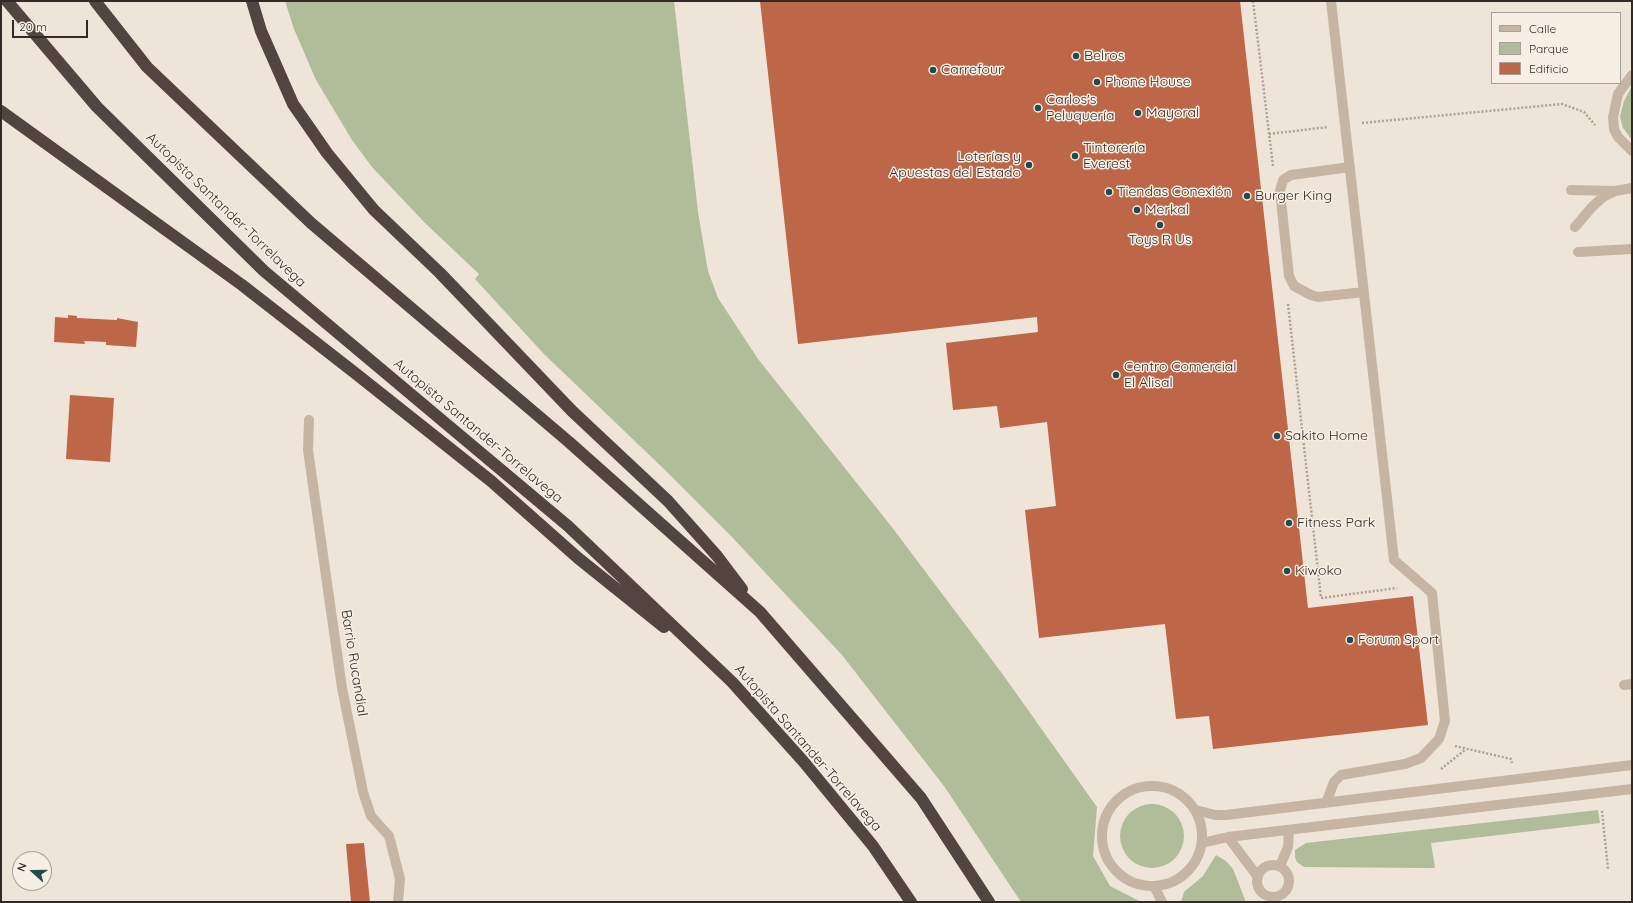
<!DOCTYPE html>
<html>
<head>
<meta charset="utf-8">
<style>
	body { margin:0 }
	#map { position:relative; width:1633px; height:903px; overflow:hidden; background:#efe4d8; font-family:Quicksand,sans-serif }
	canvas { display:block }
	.frame { position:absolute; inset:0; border:2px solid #322a26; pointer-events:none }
	.legend { position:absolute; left:1491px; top:12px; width:130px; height:72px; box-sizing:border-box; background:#f7efe4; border:1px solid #a8a098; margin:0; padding:5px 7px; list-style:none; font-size:12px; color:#322a26 }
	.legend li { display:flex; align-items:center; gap:8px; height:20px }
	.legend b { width:20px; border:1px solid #a8a098 }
	.north { position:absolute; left:12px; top:851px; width:40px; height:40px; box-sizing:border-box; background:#f7efe4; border:1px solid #a8a098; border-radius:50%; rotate:291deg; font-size:11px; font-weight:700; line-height:16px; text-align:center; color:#322a26 }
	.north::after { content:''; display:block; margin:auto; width:14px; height:18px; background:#1f4c50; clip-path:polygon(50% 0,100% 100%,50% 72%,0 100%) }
	.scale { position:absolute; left:12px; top:20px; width:76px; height:18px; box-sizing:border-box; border:2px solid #322a26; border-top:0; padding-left:5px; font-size:12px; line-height:14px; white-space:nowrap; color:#322a26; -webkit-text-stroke:3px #f7efe4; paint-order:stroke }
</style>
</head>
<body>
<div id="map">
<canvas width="1633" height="903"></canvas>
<div class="frame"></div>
<ul class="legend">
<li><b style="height:5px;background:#c6b5a5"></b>Calle</li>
<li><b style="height:11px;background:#b0bc9a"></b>Parque</li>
<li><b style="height:11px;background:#bd6648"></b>Edificio</li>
</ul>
<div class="north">N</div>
<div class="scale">20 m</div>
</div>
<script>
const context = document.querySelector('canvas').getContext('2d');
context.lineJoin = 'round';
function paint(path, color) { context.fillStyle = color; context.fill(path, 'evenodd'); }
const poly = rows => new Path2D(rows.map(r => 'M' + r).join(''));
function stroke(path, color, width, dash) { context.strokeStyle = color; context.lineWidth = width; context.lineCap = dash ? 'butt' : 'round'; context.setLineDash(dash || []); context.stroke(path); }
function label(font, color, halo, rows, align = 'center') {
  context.font = font + ' Quicksand,sans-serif'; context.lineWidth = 3; context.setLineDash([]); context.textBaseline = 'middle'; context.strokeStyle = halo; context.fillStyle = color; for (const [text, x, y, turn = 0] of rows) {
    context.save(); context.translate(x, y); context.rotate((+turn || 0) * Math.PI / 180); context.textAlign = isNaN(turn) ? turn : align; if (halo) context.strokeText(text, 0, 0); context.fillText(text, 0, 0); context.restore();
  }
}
paint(poly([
	[285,1,674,1,698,212,708,271,718,298,758,359,891,526,1001,672,1097,807,1093,856,1110,886,1141,902,1021,902,944,786,842,655,732,537,665,470,544,354,475,279,479,274,425,223,372,167,352,140,316,80,294,29],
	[1632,86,1632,140,1623,128,1620,117,1624,101],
	'1120 836a32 32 0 1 1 64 0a32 32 0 1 1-64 0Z',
	[1598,810,1600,823,1431,843,1435,868,1304,867,1297,862,1295,857,1295,850,1306,843],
	[1216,855,1226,861,1233,869,1246,902,1181,902,1184,892,1203,876]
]), '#b0bc9a');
paint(poly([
	[760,1,1240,1,1308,608,1413,596,1428,725,1213,749,1209,716,1176,719,1165,624,1039,638,1025,510,1056,506,1047,422,1000,428,997,406,953,410,946,343,1038,332,1037,317,798,344],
	[68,315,77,316,77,318,117,320,117,318,138,322,136,347,106,345,106,342,84,341,85,344,54,342,55,317,68,318],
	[70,395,114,398,110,462,66,459],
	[364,843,370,902,351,902,346,844]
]), '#bd6648');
stroke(poly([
	[1253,1,1273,166],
	[1362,123,1562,104,1584,112,1595,125],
	[1269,134,1328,127],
	[1288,304,1321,598,1397,588],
	[1455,746,1511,759,1512,763],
	[1441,769,1466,749],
	[1602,811,1608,869]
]), '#b19f90', 2.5, [2, 2]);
stroke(poly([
	[1632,75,1618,94,1613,117,1614,129,1618,137,1632,151],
	[1350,167,1291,175,1283,180,1280,191,1289,276,1294,286,1311,295,1318,297,1364,292],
	[1571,190,1613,191],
	[1575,227,1592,207,1603,197,1615,191,1632,188],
	[1578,252,1632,249],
	[309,420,308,450,342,688,363,792,371,816,389,836,400,879,398,902],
	[1624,685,1632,684],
	'1102 836a50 50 0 1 1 100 0a50 50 0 1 1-100 0Z',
	[1326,803,1334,782,1341,775,1405,764,1421,758,1439,739,1445,721,1432,593,1394,560,1331,1],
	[1196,810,1215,815,1226,815,1632,765],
	[1228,837,1258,877],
	[1202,843,1228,837,1632,789],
	'1257 881a16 16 0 1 1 32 0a16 16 0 1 1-32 0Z',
	[1280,866,1288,847,1289,831],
	[1154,886,1162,902]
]), '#c6b5a5', 10);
stroke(poly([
	[7,1,97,107,264,271,568,526,732,682,803,761,873,846,911,902],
	[95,1,147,67,311,223,569,442,760,612,921,798,989,902],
	[252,1,261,31,293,104,327,153,374,210,440,273,572,411,668,501,717,556,742,589],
	[1,111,242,285,355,373,491,481,578,558,664,627]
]), '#52443e', 12);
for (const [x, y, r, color] of [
	[1076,56,4,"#1f4c50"],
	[933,70,4,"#1f4c50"],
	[1097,82,4,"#1f4c50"],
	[1038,108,4,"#1f4c50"],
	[1138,113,4,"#1f4c50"],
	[1075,156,4,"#1f4c50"],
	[1029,165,4,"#1f4c50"],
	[1109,192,4,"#1f4c50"],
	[1247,196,4,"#1f4c50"],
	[1137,210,4,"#1f4c50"],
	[1160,225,4,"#1f4c50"],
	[1116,375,4,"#1f4c50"],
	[1277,436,4,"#1f4c50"],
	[1289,523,4,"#1f4c50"],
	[1287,571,4,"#1f4c50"],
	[1350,640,4,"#1f4c50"]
]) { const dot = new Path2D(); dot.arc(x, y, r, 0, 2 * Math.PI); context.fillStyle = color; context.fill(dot); stroke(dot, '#f7efe4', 1.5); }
label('14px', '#322a26', '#f7efe4', [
	["Belros",1084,56],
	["Carrefour",941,70],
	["Phone House",1105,82],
	["Carlos's",1046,100],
	["Peluquería",1046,116],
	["Mayoral",1146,113],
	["Tintorería",1083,148],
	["Everest",1083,164],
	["Loterías y",1021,157,"right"],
	["Apuestas del Estado",1021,173,"right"],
	["Tiendas Conexión",1117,192],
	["Burger King",1255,196],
	["Merkal",1145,210],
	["Toys R Us",1160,240,"center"],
	["Centro Comercial",1124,367],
	["El Alisal",1124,383],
	["Sakito Home",1285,436],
	["Fitness Park",1297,523],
	["Kiwoko",1295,571],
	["Forum Sport",1358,640]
], 'left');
label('14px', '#322a26', '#f7efe4', [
	["Autopista Santander-Torrelavega",226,210,44],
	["Autopista Santander-Torrelavega",478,431,40],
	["Barrio Rucandial",354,663,81],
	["Autopista Santander-Torrelavega",808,748,49]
]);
</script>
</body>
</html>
